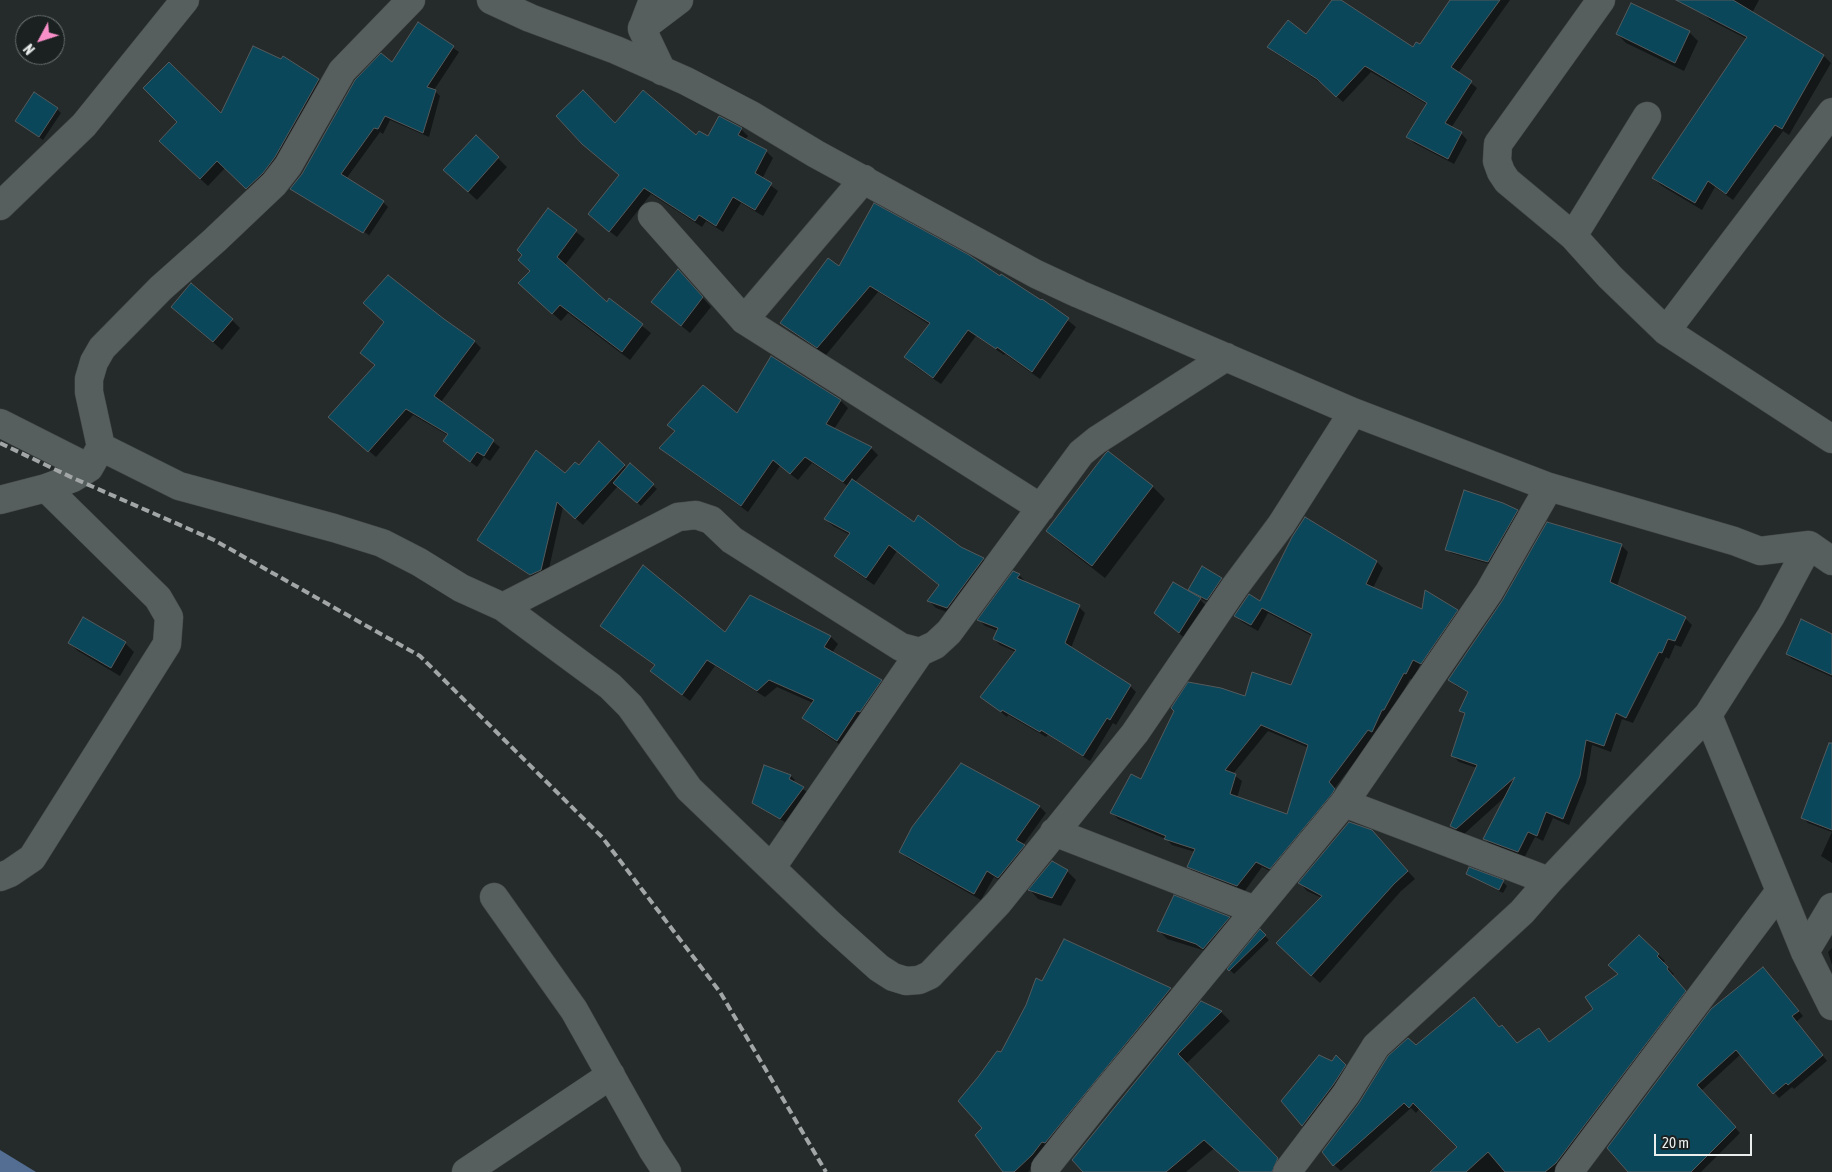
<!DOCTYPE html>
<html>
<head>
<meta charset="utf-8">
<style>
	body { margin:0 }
	#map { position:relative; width:1832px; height:1172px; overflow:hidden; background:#252b2b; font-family:"Asap Condensed",sans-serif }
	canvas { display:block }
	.north { position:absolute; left:15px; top:15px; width:50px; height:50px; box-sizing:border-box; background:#1b2121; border:1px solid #6e7373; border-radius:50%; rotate:230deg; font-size:14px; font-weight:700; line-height:20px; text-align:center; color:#eaeeed }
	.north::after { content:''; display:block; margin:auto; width:18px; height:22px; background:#f98fc9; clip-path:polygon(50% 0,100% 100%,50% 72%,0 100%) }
	.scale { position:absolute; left:1654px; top:1134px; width:98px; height:22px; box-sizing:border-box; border:2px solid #eaeeed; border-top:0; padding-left:6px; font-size:15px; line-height:18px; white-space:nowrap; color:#eaeeed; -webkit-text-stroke:4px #1b2121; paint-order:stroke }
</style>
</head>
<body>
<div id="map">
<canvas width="1832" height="1172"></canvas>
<div class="north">N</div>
<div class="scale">20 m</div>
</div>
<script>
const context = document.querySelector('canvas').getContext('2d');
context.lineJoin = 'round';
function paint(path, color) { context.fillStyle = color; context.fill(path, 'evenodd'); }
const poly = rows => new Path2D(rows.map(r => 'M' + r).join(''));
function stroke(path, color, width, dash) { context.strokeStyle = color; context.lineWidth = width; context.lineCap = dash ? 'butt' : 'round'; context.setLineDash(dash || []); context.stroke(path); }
paint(poly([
	[0,1150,36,1172,0,1172]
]), '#536e92');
paint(poly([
	[1334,0,1339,0,1413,49,1420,46,1451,0,1510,0,1458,73,1477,88,1451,128,1461,133,1467,140,1454,164,1414,143,1408,137,1428,105,1371,72,1343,102,1324,85,1275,53,1268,47,1306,36],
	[1710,0,1759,0,1752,13,1824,56,1831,63,1789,135,1783,131,1733,200,1715,187,1702,210,1662,186,1654,179,1747,39,1710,20,1703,13],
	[419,24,459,52,434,90,440,96,429,137,390,120,383,134,380,132,346,179,383,202,388,207,368,237,369,235,296,191,296,193,291,189,392,64],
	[1689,32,1698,41,1684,71,1626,43,1617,34],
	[283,58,319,80,326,88,255,196,225,168,208,186,168,149,222,116],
	[57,109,61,113,43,140,16,121],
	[616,125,708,138,741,129,748,136,745,140,766,151,773,158,762,179,778,191,763,216,741,203,723,232,706,221,702,227,651,194,617,237,596,221,620,176],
	[476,137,507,167,477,200,454,179],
	[548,210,585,239,565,265,607,303,609,300,651,333,630,360,568,313,561,321,528,291,531,271],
	[839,268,1000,278,1042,302,1043,300,1076,327,1040,379,1005,354,1004,355,976,336,941,384,913,365,906,357,930,325,878,292,826,355,789,330,781,322],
	[686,279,711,307,690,333,662,310],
	[182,315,232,320,240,328,222,350],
	[443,320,475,342,481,348,441,402,500,447,490,461,484,457,477,467,444,441,449,436,413,415,376,457,336,423],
	[772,358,841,401,848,408,834,429,871,448,878,455,855,482,915,524,983,559,991,566,955,615,936,608,929,601,940,586,897,551,874,585,843,563,836,556,850,535,833,526,825,519,848,486,812,463,798,480,780,466,748,512,668,455,661,448,737,415],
	[599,443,628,469,631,465,657,489,641,506,618,486,583,525,563,507,547,577,538,581,486,546,479,539,565,475,579,467],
	[1152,486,1165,499,1105,578,1061,544,1048,531],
	[1517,511,1521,515,1493,565,1451,553,1447,549],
	[1621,545,1628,552,1617,586,1685,618,1692,625,1681,647,1675,645,1669,659,1666,657,1633,723,1622,719,1611,752,1592,745,1586,783,1569,825,1553,818,1543,841,1535,837,1524,858,1491,845,1485,839,1506,796,1463,835,1458,833,1451,826,1477,768,1459,762,1452,755,1466,715,1461,711,1469,693,1456,686,1449,679],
	[1377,562,1383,568,1373,588,1423,610,1457,611,1463,617,1427,669,1420,665,1413,680,1410,679,1390,716,1334,789,1340,796,1276,874,1262,867,1244,892,1195,873,1188,867,1195,852,1172,845,1166,839,1118,819,1112,813,1141,780,1246,698,1291,686,1312,636,1268,613,1258,631,1242,622,1236,616,1260,602],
	[1268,731,1309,748,1288,816,1237,798,1242,781,1233,774],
	[1019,575,1025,581,1024,583,1079,607,1085,613,1071,648,1130,686,1136,692,1116,725,1113,723,1090,761,1048,735,1046,737,1008,715,1007,717,982,697,1016,652,1000,645,994,639,998,631,985,626,979,620],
	[1221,579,1225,583,1211,604,1198,597,1208,608,1188,641,1155,613,1195,595,1190,590],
	[602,626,725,634,831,637,838,644,832,653,881,681,888,688,845,748,811,725,803,718,813,703,777,687,765,697,715,666,690,701,652,671,656,666,609,633],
	[1832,635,1832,677,1792,659,1787,654],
	[69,643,125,643,134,652,120,676,78,651],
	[765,767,791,776,795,780,793,782,807,792,785,822,758,807,754,802],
	[1815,778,1832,780,1832,863,1821,856,1832,832,1808,823,1803,818,1813,789],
	[1040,807,1046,813,1023,845,1030,853,1005,884,994,877,981,900,907,858,900,851],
	[1379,840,1415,879,1401,891,1320,983,1285,951,1322,898,1307,891,1300,883],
	[1052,863,1067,871,1076,880,1061,906,1038,899,1030,890],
	[1468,873,1503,882,1507,886,1503,893,1472,877],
	[1229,918,1237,926,1206,951,1167,939,1159,931],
	[1264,935,1269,940,1234,974,1229,969],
	[1639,936,1665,961,1663,963,1674,974,1672,976,1691,998,1559,1172,1450,1172,1459,1147,1420,1108,1416,1113,1411,1108,1341,1171,1334,1165,1416,1047,1500,1028,1517,1044,1539,1030,1550,1043,1595,1009,1619,974],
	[1064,941,1170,989,1177,996,1038,1162,1028,1172,1005,1172,984,1128,1002,1054],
	[1832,948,1832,965,1828,952],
	[1768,974,1803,1016,1796,1022,1827,1061,1794,1089,1792,1087,1779,1098,1741,1054,1701,1091,1740,1133,1701,1172,1630,1172],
	[1201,1003,1221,1012,1230,1021,1186,1064,1243,1124,1186,1172,1085,1172],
	[1344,1064,1352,1073,1310,1133,1296,1118]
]), '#0007');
const building = poly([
	[1332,0,1341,0,1413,47,1416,42,1420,44,1450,0,1500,0,1451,67,1472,81,1445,123,1462,132,1448,159,1406,137,1427,103,1365,66,1336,97,1317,79,1267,47,1288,20,1306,34,1332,0],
	[1676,0,1733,0,1824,55,1782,129,1775,125,1726,194,1708,181,1695,203,1652,178,1747,37,1676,0],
	[1631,3,1690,31,1675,63,1616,34,1631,3],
	[418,22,454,46,427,87,436,90,423,133,385,116,378,129,374,128,341,174,384,201,363,233,290,189,302,174,355,80,381,53,392,62,418,22],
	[253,46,281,59,283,56,319,79,275,157,263,173,246,189,217,161,200,179,159,141,177,122,143,88,169,62,221,113,253,46],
	[583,90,615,123,643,90,696,135,699,131,708,136,719,116,742,128,738,135,767,150,755,173,772,183,755,210,733,197,716,226,699,215,695,221,644,188,609,232,588,214,619,175,582,144,556,116,583,90],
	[34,92,58,108,39,137,15,121,34,92],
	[476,135,499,157,468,192,443,170,476,135],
	[874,203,969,255,1000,276,1001,274,1041,300,1042,299,1069,318,1032,372,997,347,996,349,968,330,933,378,904,357,930,323,870,286,817,348,780,323,828,258,839,266,874,203],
	[548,208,577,230,557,257,607,302,609,298,643,324,622,352,560,305,552,314,518,283,530,271,518,260,522,255,517,250,548,208],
	[678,269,703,297,681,326,651,302,678,269],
	[388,275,444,319,475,341,434,396,494,440,484,456,477,452,470,462,443,441,448,434,406,409,368,452,328,417,375,365,360,353,384,322,363,303,388,275],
	[191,283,233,319,213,342,171,307,191,283],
	[771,356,841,400,826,424,872,447,843,482,805,457,790,474,773,460,741,506,659,448,675,431,667,425,703,385,737,413,771,356],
	[599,441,625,465,575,519,557,502,541,570,530,575,477,540,536,450,565,473,575,462,579,465,599,441],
	[1108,451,1153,486,1092,566,1046,531,1105,454,1108,451],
	[630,463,654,484,637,503,613,483,630,463],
	[852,479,914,522,918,515,961,547,984,558,947,608,927,601,939,585,889,545,866,578,834,556,850,533,824,519,852,479],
	[1464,490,1503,503,1518,510,1488,562,1445,550,1464,490],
	[1305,517,1377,561,1366,584,1422,609,1425,590,1458,610,1421,664,1413,660,1406,674,1404,673,1384,710,1382,710,1372,732,1368,730,1329,782,1335,789,1332,794,1270,869,1256,862,1237,886,1187,867,1195,849,1164,839,1166,836,1110,813,1131,774,1141,779,1174,711,1171,708,1188,682,1221,688,1245,696,1252,672,1291,685,1312,634,1262,608,1251,625,1234,616,1249,594,1260,601,1292,537,1305,517],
	[1261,725,1308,745,1287,814,1230,794,1236,774,1225,770,1261,725],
	[1547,522,1622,544,1610,582,1686,617,1675,641,1668,639,1662,653,1659,652,1626,718,1616,713,1604,746,1586,740,1580,776,1563,819,1546,812,1537,836,1528,832,1518,852,1483,839,1515,777,1456,829,1450,826,1477,765,1451,756,1465,713,1459,711,1468,692,1448,680,1502,601,1547,522],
	[643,565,725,632,750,595,831,636,824,647,882,680,860,712,857,711,837,741,802,718,814,700,769,680,757,691,707,660,682,695,650,671,655,665,600,626,643,565],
	[1202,566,1222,578,1207,600,1188,590,1202,566],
	[1013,571,1020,574,1017,578,1080,605,1065,643,1131,685,1110,720,1107,718,1083,756,1041,730,1040,732,1002,710,1001,712,980,697,1016,650,993,639,998,628,977,620,1013,571],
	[1173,582,1201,598,1179,633,1154,613,1173,582],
	[83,617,126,642,111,668,68,643,83,617],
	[1801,619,1832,634,1832,675,1786,654,1801,619],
	[1829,743,1832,743,1832,830,1801,818,1829,743],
	[961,763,1040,806,1016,840,1025,845,998,878,987,871,974,894,899,852,912,827,961,763],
	[764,765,791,775,789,779,804,787,780,819,752,803,764,765],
	[1349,822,1372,830,1408,871,1394,884,1311,976,1276,943,1322,896,1298,883,1349,822],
	[1052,861,1068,870,1052,898,1028,890,1052,861],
	[1469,867,1504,880,1499,890,1466,874,1469,867],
	[1174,895,1230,917,1203,949,1196,944,1157,931,1174,895],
	[1260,929,1266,935,1229,971,1227,969,1260,929],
	[1639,935,1659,954,1657,956,1668,967,1667,969,1686,991,1556,1163,1545,1172,1505,1172,1488,1152,1466,1172,1430,1172,1457,1147,1413,1103,1409,1108,1404,1103,1333,1166,1322,1152,1359,1103,1388,1056,1408,1038,1416,1045,1474,997,1499,1027,1502,1025,1517,1043,1539,1028,1549,1042,1593,1009,1585,997,1618,974,1608,965,1639,935],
	[1064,939,1171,988,1045,1143,1042,1142,1032,1155,1014,1172,1003,1172,975,1135,982,1128,958,1101,978,1077,997,1051,1001,1052,1026,1005,1036,978,1042,981,1064,939],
	[1763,967,1799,1011,1792,1016,1823,1055,1788,1085,1786,1083,1773,1094,1736,1050,1697,1085,1736,1127,1691,1172,1628,1172,1607,1148,1711,1009,1763,967],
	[1201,1001,1222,1011,1178,1054,1278,1158,1272,1172,1240,1172,1204,1140,1166,1172,1083,1172,1072,1160,1201,1001],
	[1319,1055,1332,1061,1336,1055,1346,1065,1333,1085,1302,1126,1281,1101,1319,1055]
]);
paint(building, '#0b475a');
stroke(building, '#545a5c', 1);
const street = poly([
	[491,0,530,18,616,50,686,81,751,115,816,154,1036,274,1079,294,1353,412,1549,487,1734,541,1760,551,1809,545,1832,561],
	[653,0,642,29,662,71],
	[1601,0,1498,144,1497,161,1501,172,1507,181,1573,236,1610,277,1666,331,1832,439],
	[642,28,679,0],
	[0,206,84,125,185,0],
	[652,216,744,320,1041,508],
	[1573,236,1647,116],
	[744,320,864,179],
	[1666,331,1832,112],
	[0,423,89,468],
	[101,447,89,392,89,379,94,362,102,348,161,288,215,240,274,184,288,166,342,71,411,0],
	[0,500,46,488,73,478,89,468,101,447,179,486,334,528,382,543,419,562,461,588,503,607,610,686,630,706,689,789,830,924,879,968,893,977,906,981,919,980,930,975,998,903,1135,733,1234,588,1281,525,1353,412],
	[1809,545,1771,616,1708,715,1805,952,1832,1006],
	[503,607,678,517,696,515,711,520,732,540,901,647,920,652,935,645,949,632,1081,453,1097,440,1226,357],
	[1344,803,1549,881],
	[1054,832,1255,910],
	[772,867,920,652],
	[0,877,10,873,32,858,167,644,169,617,158,598,46,488],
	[494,897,574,1010,652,1149,667,1172],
	[1805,952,1832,907],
	[1045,1168,1104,1094,1344,803,1489,592,1549,487],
	[466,1172,611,1075],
	[1287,1172,1346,1094,1376,1046,1522,912,1549,881,1617,809,1708,715],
	[1569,1172,1780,891]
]);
stroke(street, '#434847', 29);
stroke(street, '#575e5e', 28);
stroke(poly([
	[0,443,73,478,214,540,420,656,602,837,720,992,826,1172]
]), '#a2a6a6', 4, [8, 4]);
</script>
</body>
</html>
